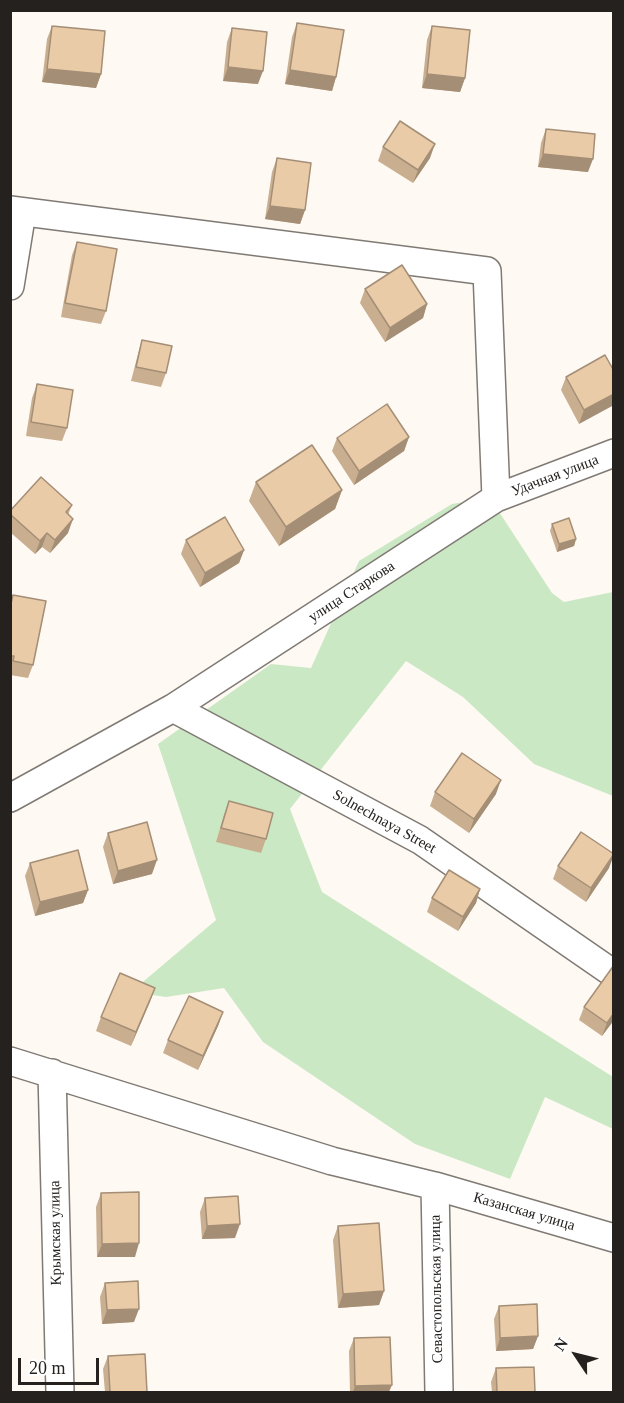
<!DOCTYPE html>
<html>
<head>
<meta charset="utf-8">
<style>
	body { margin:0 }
	#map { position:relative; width:624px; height:1403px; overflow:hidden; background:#fef9f3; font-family:"Times New Roman",serif }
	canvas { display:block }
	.frame { position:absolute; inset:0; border:12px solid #24211f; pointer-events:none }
	.north { position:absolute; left:546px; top:1325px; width:60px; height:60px; -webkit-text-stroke:4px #fff; paint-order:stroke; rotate:305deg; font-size:16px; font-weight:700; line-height:24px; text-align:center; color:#24211f }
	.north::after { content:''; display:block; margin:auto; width:21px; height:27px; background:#24211f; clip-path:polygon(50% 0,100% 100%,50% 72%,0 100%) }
	.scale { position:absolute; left:18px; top:1358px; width:81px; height:27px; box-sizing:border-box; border:3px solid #24211f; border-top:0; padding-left:8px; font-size:18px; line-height:21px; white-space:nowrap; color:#24211f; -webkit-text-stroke:4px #fff; paint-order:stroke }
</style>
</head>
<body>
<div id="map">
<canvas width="624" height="1403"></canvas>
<div class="frame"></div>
<div class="north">N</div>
<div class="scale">20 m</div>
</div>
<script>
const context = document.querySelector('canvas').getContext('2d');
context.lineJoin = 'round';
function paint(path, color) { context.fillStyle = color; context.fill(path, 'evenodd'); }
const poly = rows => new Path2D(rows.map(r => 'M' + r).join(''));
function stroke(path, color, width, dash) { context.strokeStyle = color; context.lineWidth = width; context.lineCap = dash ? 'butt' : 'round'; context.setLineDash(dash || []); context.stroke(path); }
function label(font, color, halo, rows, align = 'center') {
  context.font = font + ' "Times New Roman",serif'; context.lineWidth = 4.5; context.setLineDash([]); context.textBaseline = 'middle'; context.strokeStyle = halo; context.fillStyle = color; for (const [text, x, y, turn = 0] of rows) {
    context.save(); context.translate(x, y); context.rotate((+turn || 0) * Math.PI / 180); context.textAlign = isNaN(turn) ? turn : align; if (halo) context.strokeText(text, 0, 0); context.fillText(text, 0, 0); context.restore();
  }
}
paint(poly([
	[490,498,552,593,564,602,613,592,613,796,534,764,463,697,406,661,290,809,322,892,613,1077,613,1129,545,1097,510,1179,415,1144,263,1042,224,988,166,997,146,994,138,986,216,920,158,744,271,664,311,668,359,561,452,504]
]), '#cbe8c4');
const minor = poly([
	[10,210,487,271,496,498,173,708,10,798],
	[10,286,22,212],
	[496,498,614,453],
	[173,708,420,840,614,974],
	[10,1061,332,1161,435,1186,614,1238],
	[52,1073,60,1392],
	[435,1186,439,1392]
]);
stroke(minor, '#807a74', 30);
stroke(minor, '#fff', 27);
paint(poly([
	[297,23,336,77,332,91,285,84,292,37],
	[52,26,101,74,96,88,42,82,47,39],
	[432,26,465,78,460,92,422,88,427,40],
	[232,28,258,84,223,81,227,42],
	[546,129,588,172,538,167,541,143],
	[383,147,430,158,413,183,378,161],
	[277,158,305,210,300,224,265,219,272,172],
	[77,242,106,311,101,324,61,317,72,255],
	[365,289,427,304,423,318,385,342,360,303],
	[142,340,166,373,161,387,131,381,138,354],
	[614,371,579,424,561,390,566,377],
	[37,384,67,428,62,441,26,436,32,398],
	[409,437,404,451,354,485,332,451,337,438],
	[256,482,342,490,335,509,279,546,249,501],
	[72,505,68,515,68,533,50,553,42,547,35,554,10,532,10,511],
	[552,524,576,539,574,546,557,552,550,531],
	[186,540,244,550,239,563,200,587,181,554],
	[13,595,33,665,28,678,10,675,10,602],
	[435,792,496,794,469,833,430,806],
	[229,801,266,839,261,853,216,842,224,815],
	[108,833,152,874,113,884,103,847],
	[30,863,88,890,83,903,35,916,25,876],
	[558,866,609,868,586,902,553,879],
	[480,889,476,903,458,931,427,912,432,898],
	[614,965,614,1020,602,1036,579,1020,584,1007],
	[155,988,131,1046,96,1031,101,1017],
	[223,1012,218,1026,198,1070,163,1053,168,1040],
	[101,1193,135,1257,97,1257,96,1207],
	[205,1198,235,1238,202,1239,200,1212],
	[338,1226,384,1291,379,1305,338,1308,333,1240],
	[105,1283,134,1322,102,1324,100,1297],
	[499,1306,538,1336,533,1349,496,1351,494,1319],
	[354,1338,389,1392,350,1392,349,1351],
	[108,1356,147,1392,105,1392,103,1369],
	[496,1368,535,1392,492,1392,491,1382]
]), '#c9af90');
paint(poly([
	[228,67,263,71,258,84,223,81],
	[47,69,101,74,96,88,42,82],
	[290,70,336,77,332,91,285,84],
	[427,74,465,78,460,92,422,88],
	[435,144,430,158,413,183,418,170],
	[543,154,593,159,588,172,538,167],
	[270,206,305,210,300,224,265,219],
	[427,304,423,318,385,342,390,328],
	[614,394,614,405,579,424,584,410],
	[409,437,404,451,354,485,359,471],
	[342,490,335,509,279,546,286,527],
	[73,519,68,533,50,553,55,540],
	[47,533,42,547,35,554,40,541],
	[576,539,574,546,557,552,559,544],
	[244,550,239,563,200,587,205,573],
	[501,780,496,794,469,833,474,819],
	[614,855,609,868,586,902,591,888],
	[157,860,152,874,113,884,118,871],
	[480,889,476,903,458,931,463,917],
	[88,890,83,903,35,916,40,902],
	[155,988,150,1002,131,1046,136,1032],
	[223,1012,218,1026,198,1070,203,1056],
	[614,1013,614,1020,602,1036,607,1023],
	[240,1224,235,1238,202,1239,207,1226],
	[139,1243,135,1257,97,1257,102,1244],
	[384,1291,379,1305,338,1308,343,1294],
	[139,1309,134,1322,102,1324,107,1310],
	[538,1336,533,1349,496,1351,500,1338],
	[392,1385,389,1392,353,1392,355,1386]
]), '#a48e76');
const building = poly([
	[297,23,344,30,336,77,290,70,297,23],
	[52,26,105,31,101,74,47,69,52,26],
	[432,26,470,30,465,78,427,74,432,26],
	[232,28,267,32,263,71,228,67,232,28],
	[400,121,435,144,418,170,383,147,400,121],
	[546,129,595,134,593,159,543,154,546,129],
	[277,158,311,163,305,210,270,206,277,158],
	[77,242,117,249,106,311,65,303,77,242],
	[402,265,427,304,390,328,365,289,402,265],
	[142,340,172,346,166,373,136,367,142,340],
	[605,355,614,371,614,394,584,410,566,377,605,355],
	[37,384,73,390,67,428,31,422,37,384],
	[387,404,409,437,359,471,337,438,387,404],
	[312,445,342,490,286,527,256,482,312,445],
	[41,477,72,505,66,512,73,519,55,540,47,533,40,541,10,514,10,511,41,477],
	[225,517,244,550,205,573,186,540,225,517],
	[569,518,576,539,559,544,552,524,569,518],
	[13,595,46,601,33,665,13,661,14,656,10,656,10,608,13,595],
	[462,753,501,780,474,819,435,792,462,753],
	[229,801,273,813,266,839,221,828,229,801],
	[147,822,157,860,118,871,108,833,147,822],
	[581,832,614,854,591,888,558,866,581,832],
	[78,850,88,890,40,902,30,863,78,850],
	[449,870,480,889,463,917,432,898,449,870],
	[614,965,614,1013,607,1023,584,1007,614,965],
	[120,973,155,988,136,1032,101,1017,120,973],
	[189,996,223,1012,203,1056,168,1040,189,996],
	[139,1192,139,1243,102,1244,101,1193,139,1192],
	[238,1196,240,1224,207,1226,205,1198,238,1196],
	[379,1223,384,1291,343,1294,338,1226,379,1223],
	[138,1281,139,1309,107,1310,105,1283,138,1281],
	[537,1304,538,1336,500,1338,499,1306,537,1304],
	[390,1337,392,1385,355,1386,354,1338,390,1337],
	[145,1354,147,1392,110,1392,108,1356,145,1354],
	[534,1367,535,1392,497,1392,496,1368,534,1367]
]);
paint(building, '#eacba8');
stroke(building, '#a48e76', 1.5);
label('15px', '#24211f', '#fff', [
	["Удачная улица",555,476,-21],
	["улица Старкова",352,592,-33],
	["Solnechnaya Street",384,822,29],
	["Казанская улица",524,1212,16],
	["Крымская улица",56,1233,-91],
	["Севастопольская улица",437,1289,-91]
]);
</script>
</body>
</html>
